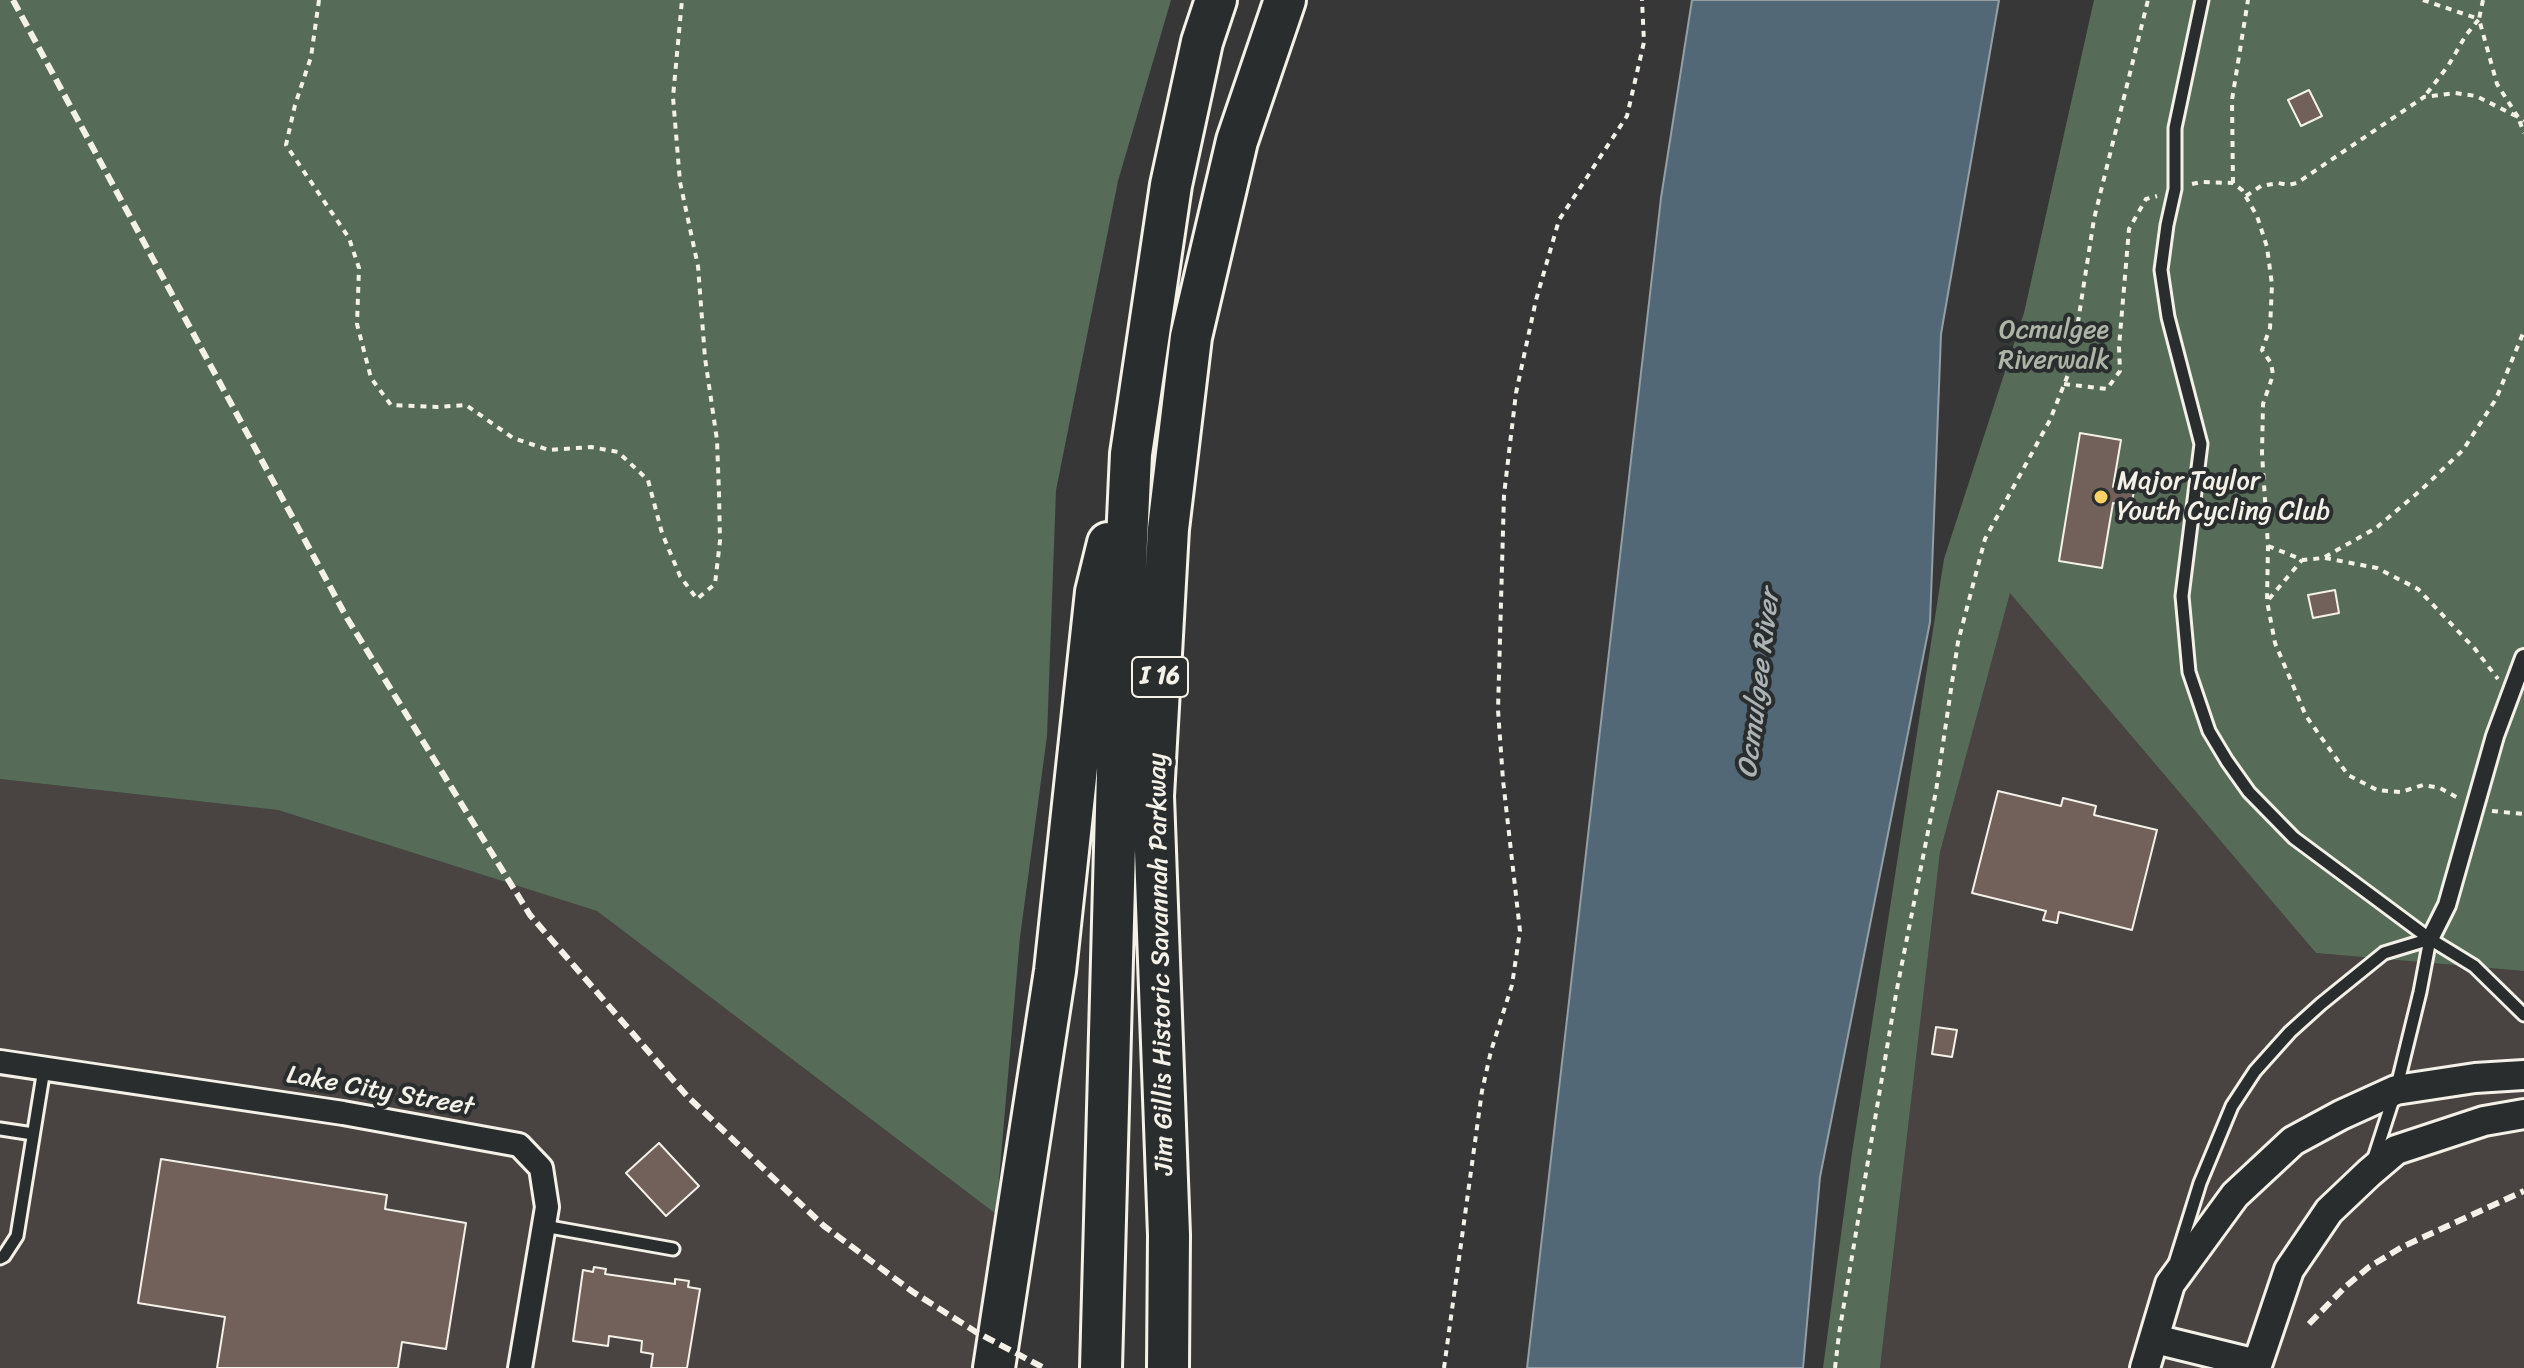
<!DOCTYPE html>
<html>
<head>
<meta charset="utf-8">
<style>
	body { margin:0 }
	canvas { display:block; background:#383737 }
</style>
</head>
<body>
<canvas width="2524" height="1368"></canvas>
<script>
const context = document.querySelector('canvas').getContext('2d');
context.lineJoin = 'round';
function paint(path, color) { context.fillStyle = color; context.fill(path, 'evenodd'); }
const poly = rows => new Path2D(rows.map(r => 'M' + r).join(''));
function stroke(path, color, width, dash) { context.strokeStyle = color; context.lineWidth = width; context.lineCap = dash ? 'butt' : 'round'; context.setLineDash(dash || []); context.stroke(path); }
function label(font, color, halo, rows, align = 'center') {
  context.font = font + ' Sriracha,sans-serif'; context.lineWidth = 8; context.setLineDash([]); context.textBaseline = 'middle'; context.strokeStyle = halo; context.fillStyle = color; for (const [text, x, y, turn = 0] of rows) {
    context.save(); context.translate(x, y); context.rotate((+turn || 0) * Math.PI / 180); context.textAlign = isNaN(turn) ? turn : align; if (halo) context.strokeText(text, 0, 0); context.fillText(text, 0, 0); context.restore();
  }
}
paint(poly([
	[2010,592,2316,953,2524,971,2524,1368,1880,1368,1940,852],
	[0,779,278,810,597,911,996,1214,973,1368,0,1368]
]), '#494342');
paint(poly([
	[0,0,1171,0,1118,181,1056,490,1047,736,1020,937,996,1214,597,911,278,810,0,779],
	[2094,0,2524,0,2524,971,2316,953,2010,593,1940,852,1880,1368,1823,1368,1852,1153,1944,559,2024,313]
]), '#566c58');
const water = poly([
	[1692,0,1999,0,1941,334,1930,622,1820,1177,1803,1368,1527,1368,1661,198,1692,0]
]);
paint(water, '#526876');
stroke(water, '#939fa4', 2);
const building = poly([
	[2309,90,2322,116,2301,126,2288,100,2309,90],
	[2080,433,2121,440,2113,487,2134,491,2131,506,2113,503,2102,568,2059,561,2080,433],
	[2335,590,2339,613,2313,618,2308,595,2335,590],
	[1998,791,2061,806,2063,798,2096,806,2094,815,2157,830,2132,930,2059,912,2057,923,2043,920,2046,911,1972,893,1998,791],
	[1936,1027,1957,1030,1952,1057,1932,1054,1936,1027],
	[659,1143,699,1186,666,1216,626,1173,659,1143],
	[161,1159,387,1195,385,1209,466,1223,446,1349,402,1342,398,1368,217,1368,225,1317,138,1303,161,1159],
	[594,1267,606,1269,605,1274,675,1284,675,1279,689,1281,688,1287,700,1289,687,1368,651,1368,653,1354,641,1352,642,1341,609,1336,608,1346,573,1341,583,1270,593,1272,594,1267]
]);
paint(building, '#72605b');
stroke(building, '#f4f1e8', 2);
const service = poly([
	[2202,0,2175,128,2175,189,2167,225,2161,270,2168,317,2201,444,2182,596,2189,672,2209,731,2227,761,2249,792,2294,838,2430,939,2474,966,2524,1015],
	[0,1129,33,1134],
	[544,1226,673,1249],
	[0,1258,4,1256,17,1236,44,1069],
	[2176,1260,2200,1183,2232,1106,2255,1071,2290,1032,2321,1004,2384,953,2430,939,2420,992,2396,1090,2373,1161]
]);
const pedestrian = poly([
	[2430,939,2447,905,2495,736,2524,658]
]);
const minor = poly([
	[0,1062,343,1113,519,1145,541,1168,547,1207,520,1368]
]);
const tertiary = poly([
	[2155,1339,2257,1364],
	[2145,1368,2170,1284,2235,1195,2293,1141,2341,1115,2396,1090,2475,1078,2524,1075],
	[2256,1368,2289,1270,2329,1211,2369,1173,2396,1150,2484,1121,2524,1114]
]);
const motorway = poly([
	[994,1368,1055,971,1096,592,1108,543],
	[1101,1368,1118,736,1131,454,1171,185,1202,42,1216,0],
	[1168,1368,1169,1235,1153,796,1168,529,1191,337,1237,141,1285,0]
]);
stroke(service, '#f4f1e8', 17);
stroke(pedestrian, '#f4f1e8', 22);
stroke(minor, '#f4f1e8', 28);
stroke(tertiary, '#f4f1e8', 34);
stroke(motorway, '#f4f1e8', 46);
stroke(poly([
	[319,0,311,57,295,105,286,145,349,238,359,268,357,324,371,378,391,405,437,407,466,405,513,438,549,450,591,447,618,452,648,480,662,533,680,576,697,599,715,584,720,541,719,493,717,440,705,358,698,266,680,182,673,97,682,0],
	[2423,0,2479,19,2466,35,2448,66,2424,97],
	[2483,0,2479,19,2497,84,2518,117,2524,121],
	[2233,183,2232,100,2248,0],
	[2192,184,2201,182,2233,183,2242,190,2257,216,2267,247,2272,285,2270,328,2262,350,2271,363,2273,375,2263,404,2262,453,2268,546,2267,601,2275,643,2306,716,2348,775,2377,790,2401,792,2423,785,2440,788,2458,798],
	[2246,196,2261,186,2278,183,2288,185,2297,183,2424,97,2455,93,2476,96,2518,117,2524,133],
	[2064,384,2107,389,2120,371,2119,347,2129,229,2146,199,2157,196],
	[2268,546,2303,560,2323,558,2376,528,2421,490,2463,450,2496,399,2524,331],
	[2325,558,2377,568,2418,589,2475,649,2498,679],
	[2269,599,2302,560],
	[2492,811,2524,814],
	[1444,1368,1482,1091,1491,1051,1512,985,1520,931,1503,780,1498,710,1504,495,1516,393,1536,300,1559,220,1627,116,1644,42,1642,0],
	[1835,1368,1839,1334,1896,994,1936,791,1958,642,1985,539,2050,420,2071,367,2094,219,2148,0]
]), '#f4f1e8', 4, [6, 6]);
stroke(service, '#2a2d2e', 11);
stroke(pedestrian, '#2a2d2e', 16);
stroke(minor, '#2a2d2e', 22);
stroke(tertiary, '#2a2d2e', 28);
stroke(motorway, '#2a2d2e', 40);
stroke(poly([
	[13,0,347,618,530,915,687,1096,824,1226,913,1292,976,1332,1044,1368],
	[2309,1324,2345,1287,2369,1267,2402,1247,2524,1191]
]), '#f4f1e8', 6, [12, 6]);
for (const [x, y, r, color] of [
	[2101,497,8,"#ffd166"]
]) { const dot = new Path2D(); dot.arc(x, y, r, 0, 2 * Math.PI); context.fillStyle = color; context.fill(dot); stroke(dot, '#2a2d2e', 3); }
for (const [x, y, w] of [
	[1160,677,56]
]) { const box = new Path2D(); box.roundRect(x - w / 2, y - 20, w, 40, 6); context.fillStyle = '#2a2d2e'; context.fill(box); stroke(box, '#f4f1e8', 2); }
label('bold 24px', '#f4f1e8', null, [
	["I 16",1160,677]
]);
label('26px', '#adb5a7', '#2a2d2e', [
	["Ocmulgee",2054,331],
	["Riverwalk",2054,361]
]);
label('26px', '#f4f1e8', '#2a2d2e', [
	["Major Taylor",2117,482],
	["Youth Cycling Club",2117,512]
], 'left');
label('26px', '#f4f1e8', '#2a2d2e', [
	["Jim Gillis Historic Savannah Parkway",1162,964,-91],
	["Lake City Street",380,1092,10]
]);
label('italic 28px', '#abb3b5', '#2a2d2e', [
	["Ocmulgee River",1760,684,-83]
]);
</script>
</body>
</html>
